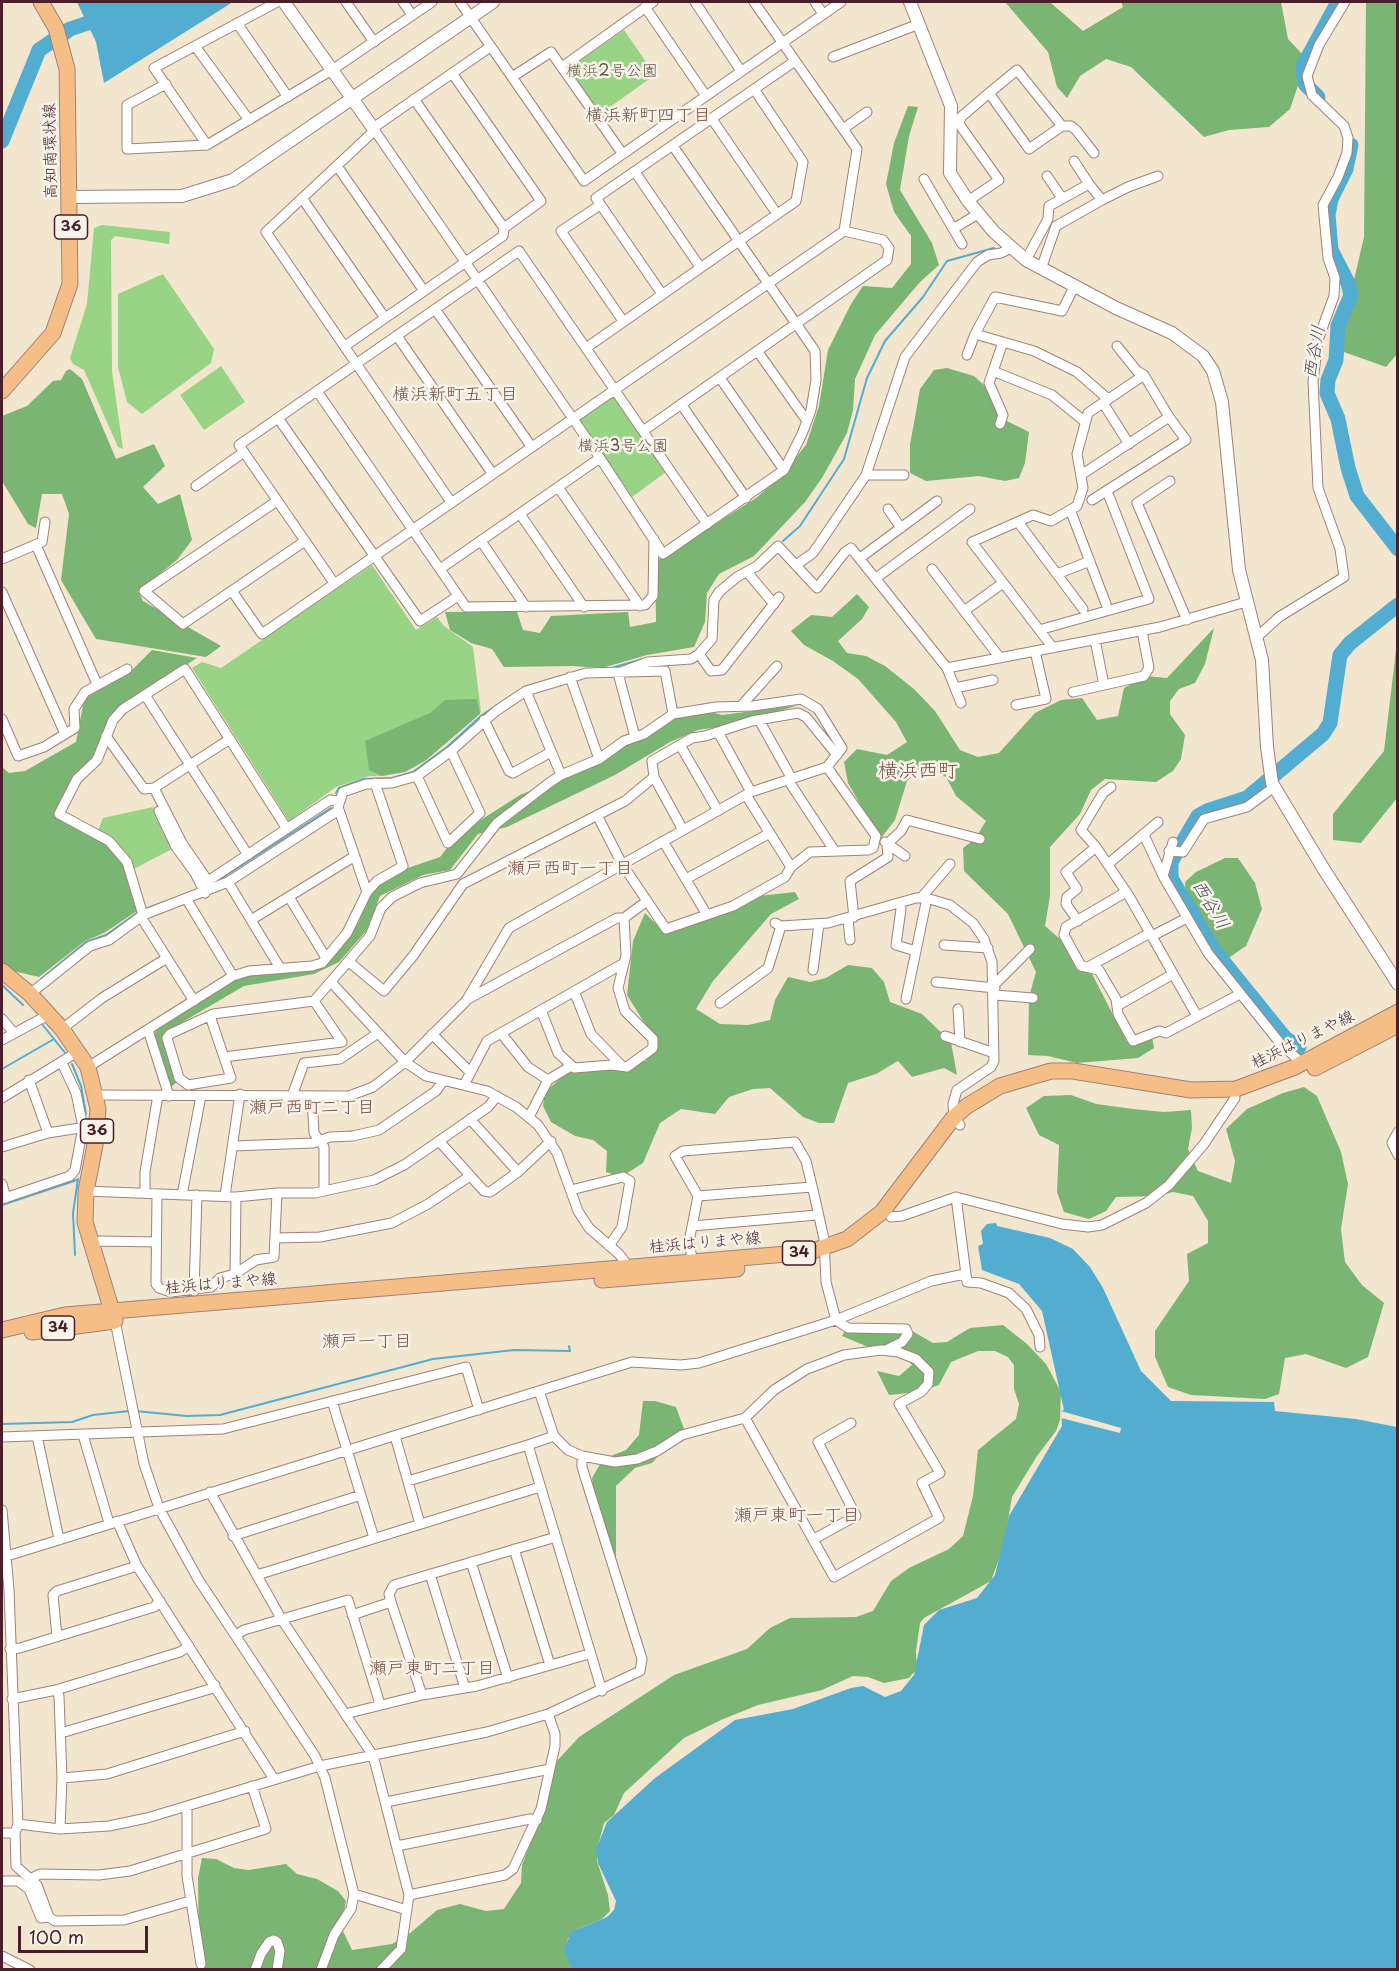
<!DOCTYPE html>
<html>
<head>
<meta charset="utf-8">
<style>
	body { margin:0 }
	#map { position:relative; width:1399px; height:1971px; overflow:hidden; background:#f3e6ce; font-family:"Playpen Sans",sans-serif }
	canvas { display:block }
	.frame { position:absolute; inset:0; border:3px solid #4a1f2b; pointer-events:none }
	.scale { position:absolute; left:18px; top:1926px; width:130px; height:27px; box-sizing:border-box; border:3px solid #4a1f2b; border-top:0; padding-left:8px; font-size:18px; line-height:21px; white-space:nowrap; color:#4a1f2b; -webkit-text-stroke:4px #f7f3e8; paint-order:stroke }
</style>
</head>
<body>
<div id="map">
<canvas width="1399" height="1971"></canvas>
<div class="frame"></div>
<div class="scale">100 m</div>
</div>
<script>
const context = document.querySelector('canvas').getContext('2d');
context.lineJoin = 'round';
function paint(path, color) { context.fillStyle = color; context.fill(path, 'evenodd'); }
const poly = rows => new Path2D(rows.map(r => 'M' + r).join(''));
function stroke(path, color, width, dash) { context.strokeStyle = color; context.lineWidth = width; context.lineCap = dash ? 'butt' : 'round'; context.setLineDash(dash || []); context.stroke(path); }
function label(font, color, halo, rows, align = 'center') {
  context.font = font + ' "Playpen Sans","Klee One",sans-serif'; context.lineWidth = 5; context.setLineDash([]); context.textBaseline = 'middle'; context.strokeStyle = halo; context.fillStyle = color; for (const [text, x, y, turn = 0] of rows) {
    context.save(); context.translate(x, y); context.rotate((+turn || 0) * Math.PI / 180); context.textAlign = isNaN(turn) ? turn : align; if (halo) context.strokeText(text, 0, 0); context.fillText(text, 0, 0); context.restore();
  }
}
paint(poly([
	[624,30,655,75,600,114,568,69],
	[102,225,170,232,169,244,115,236,111,240,112,371,123,449,118,447,84,370,73,364,70,358,87,304,94,228],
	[163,274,214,349,211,363,142,414,127,402,118,367,118,294],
	[221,366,245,402,204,430,180,395],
	[614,394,666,472,632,497,579,419],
	[372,565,416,630,437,617,444,626,473,647,481,712,428,758,382,776,369,776,336,787,289,821,192,668,202,662,221,668],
	[153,807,172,849,132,870,97,833,103,818]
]), '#98d386');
paint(poly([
	[1005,2,1051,3,1083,31,1123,7,1121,2,1281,2,1288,39,1307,59,1290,109,1269,127,1229,130,1204,137,1131,67,1106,59,1080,76,1067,98,1057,87,1048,52],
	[1366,2,1397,2,1398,353,1386,367,1344,352,1340,340,1364,237],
	[908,106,918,107,909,136,900,190,932,243,939,265,920,282,875,335,855,379,853,410,847,433,822,478,805,502,754,556,719,574,707,593,705,622,694,647,647,655,602,668,572,666,504,667,492,649,471,643,450,630,445,612,517,612,523,630,540,633,551,616,628,612,630,627,656,622,655,562,756,498,779,478,806,445,819,406,828,350,851,304,863,286,892,288,911,264,911,236,894,212,886,184,894,143],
	[947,368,974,376,984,385,1005,420,1029,432,1025,463,1019,478,1005,481,979,476,926,481,910,473,910,445,920,389,934,370],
	[70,369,82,379,116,459,154,444,165,466,143,487,158,504,180,494,192,540,177,560,138,591,143,601,221,646,206,657,96,639,61,580,69,514,62,494,42,494,36,528,28,524,2,481,2,416,27,406,53,381,61,380,66,371],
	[857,594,869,607,862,619,838,641,847,653,866,656,885,666,914,689,935,711,960,750,978,757,999,753,1035,713,1061,700,1082,698,1097,720,1118,716,1124,688,1145,676,1167,678,1214,628,1205,664,1195,683,1179,689,1170,701,1170,714,1185,735,1181,759,1173,771,1156,782,1105,779,1091,790,1080,814,1050,847,1050,896,1045,926,1075,952,1090,970,1127,1042,1152,1037,1154,1048,1138,1058,1077,1063,1048,1056,1028,1055,1029,997,1036,972,1008,914,964,871,963,848,975,839,986,821,956,796,946,777,923,767,907,781,895,820,882,837,867,816,848,783,844,762,857,749,887,755,907,742,896,722,858,679,833,661,804,645,791,631,811,615,832,617],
	[1397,642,1397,798,1361,843,1333,840,1333,814,1384,751],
	[152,650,197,658,121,707,95,759,56,815,108,842,126,862,137,911,104,933,85,941,39,977,9,970,2,963,2,767,9,773,25,771,76,742,84,700,95,691,127,675],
	[477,699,480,714,425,761,405,772,382,776,369,770,365,741,430,713,445,700],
	[799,705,733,725,698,730,670,742,615,775,507,827,478,834,450,870,423,875,380,896,367,930,339,962,314,974,244,986,169,1030,180,1079,169,1089,152,1038,162,1020,210,986,250,974,305,965,328,957,359,922,365,890,396,872,440,857,457,835,520,795,566,776,638,739,678,714,704,710,722,715],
	[1225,858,1238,858,1255,883,1262,909,1246,946,1227,959,1212,946,1186,897,1185,882,1196,872],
	[795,892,799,899,771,914,713,981,696,1009,720,1024,748,1025,770,1020,775,1000,788,977,810,982,826,978,848,965,872,968,884,982,890,1002,922,1014,951,1042,957,1075,944,1068,912,1077,898,1061,876,1074,848,1083,834,1123,819,1123,803,1117,770,1088,753,1089,729,1097,715,1114,681,1109,660,1123,643,1163,621,1177,606,1172,607,1151,593,1140,575,1136,551,1122,543,1106,545,1092,572,1068,646,1061,655,1040,627,995,633,941,645,913,664,932,681,929,734,910,750,897],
	[1304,1087,1317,1096,1341,1152,1348,1184,1341,1229,1345,1262,1362,1285,1384,1303,1368,1357,1346,1368,1306,1354,1285,1358,1279,1394,1265,1399,1191,1395,1168,1387,1155,1357,1155,1331,1189,1281,1187,1254,1208,1243,1208,1221,1193,1196,1173,1192,1158,1196,1116,1197,1106,1211,1089,1219,1064,1212,1057,1192,1059,1145,1039,1135,1026,1108,1044,1096,1071,1095,1096,1104,1133,1109,1164,1112,1191,1110,1192,1128,1188,1149,1198,1171,1231,1183,1235,1161,1226,1129,1247,1109,1283,1093],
	[1003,1325,1027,1344,1046,1364,1061,1392,1060,1420,1056,1431,1037,1456,1012,1497,1004,1545,991,1581,924,1618,920,1623,916,1651,917,1669,909,1678,884,1683,868,1677,853,1676,822,1690,758,1705,721,1720,684,1738,624,1793,614,1815,604,1823,598,1846,597,1861,608,1895,610,1911,602,1919,578,1929,568,1938,565,1951,572,1969,201,1969,203,1958,199,1943,198,1878,202,1858,216,1859,234,1868,249,1870,286,1864,297,1874,317,1879,338,1891,346,1901,341,1927,352,1950,392,1944,409,1934,437,1910,460,1904,486,1911,504,1909,521,1883,522,1865,543,1809,556,1762,579,1737,674,1675,747,1649,770,1628,790,1618,856,1617,873,1611,891,1581,909,1568,949,1549,963,1536,973,1496,978,1450,1016,1419,1019,1404,1014,1389,1014,1365,1008,1357,995,1351,978,1351,951,1362,939,1385,918,1392,889,1395,877,1371,899,1376,912,1365,904,1356,873,1349,842,1336,846,1329,896,1328,914,1332,933,1343,947,1342,970,1328],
	[643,1401,655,1401,676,1407,684,1429,652,1463,635,1468,616,1486,616,1558,594,1500,592,1478,603,1459,626,1450,639,1435]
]), '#7ab573');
paint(poly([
	[77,2,233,2,104,83,96,42],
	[996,1223,997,1226,1050,1238,1073,1249,1090,1267,1103,1288,1141,1371,1171,1401,1274,1402,1275,1411,1356,1419,1397,1427,1397,1969,572,1970,564,1950,571,1932,607,1917,614,1910,616,1901,598,1863,596,1850,607,1822,655,1778,735,1720,793,1709,851,1688,863,1686,885,1697,901,1691,914,1675,924,1625,939,1610,977,1598,995,1575,1009,1516,1062,1426,1061,1411,1064,1410,1042,1311,1019,1284,982,1270,978,1246,983,1244,981,1231,987,1224]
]), '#53add1');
paint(poly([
	[1061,1411,1121,1428,1120,1433,1061,1418]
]), '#f3e6ce');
stroke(poly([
	[783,541,800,526,844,459,867,378,885,341,923,297,947,261,994,248],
	[611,668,643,659],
	[524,687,565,675],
	[336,793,339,788,364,779,392,778,413,772,447,747,482,715,512,695],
	[214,883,331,808],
	[145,909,164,902],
	[41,979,86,942,106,935,137,913],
	[2,985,23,1005],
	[42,1024,66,1054],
	[72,1064,81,1086,86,1114],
	[2,1069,54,1039],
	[2,1205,77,1180],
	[75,1255,73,1213,78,1179],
	[135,1411,187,1416,220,1415,433,1359,514,1350,570,1351,569,1346],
	[2,1424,72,1422,93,1415,129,1411]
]), '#53add1', 2);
stroke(poly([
	[1318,97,1305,84,1303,66,1338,2],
	[2,141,39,50,70,29,88,23],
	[1351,145,1346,169,1331,199,1328,215,1331,250,1348,283,1351,295,1338,326,1336,360,1328,380,1327,393,1338,419,1348,468,1357,496,1398,549],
	[1299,1047,1285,1038,1213,949,1171,878,1171,862,1198,816,1207,811,1247,798,1323,734,1330,723,1340,655,1350,643,1398,605]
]), '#53add1', 15);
const minor = poly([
	[277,2,154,68,207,145,332,70,432,2],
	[346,2,374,42],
	[403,2,412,15],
	[460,2,584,181,841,2],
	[695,2,741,71],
	[815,2,823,14],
	[645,7,706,96],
	[237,23,288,97],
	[195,46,249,120],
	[490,47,373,128,600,458,663,554,784,470,802,434,811,410,816,380,815,351,673,146],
	[833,57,919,24],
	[562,67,653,2],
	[452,73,541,201,504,228],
	[512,77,551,52,622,153],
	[166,84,127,105,127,149,207,145],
	[712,119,777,214],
	[951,120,959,124,961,117,989,93,1017,70,1062,126,1029,149,989,93],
	[959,124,999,180,968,201],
	[1062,126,1071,126,1076,130,1094,153],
	[843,129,867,112],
	[374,131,266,232,451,502],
	[337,166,424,291],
	[635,172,700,267],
	[1047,176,1062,198],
	[924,179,962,244],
	[302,198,385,318],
	[1102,200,1128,187,1158,176],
	[600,205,561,231,623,321],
	[953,229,978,214],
	[1026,260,1048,219,1049,206,1089,184,1074,161],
	[1041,269,1056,226,1102,200,1089,184],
	[1074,287,1062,311,995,297,975,334,1034,351,1077,372,1108,399],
	[662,294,596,198,795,61],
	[435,309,531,446],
	[397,336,492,473],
	[345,346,503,236,504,228,414,99],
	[586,348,796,201,803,162,754,89],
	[758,352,807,421],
	[967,355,975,334],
	[993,371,1052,395,1084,421],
	[720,378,784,470],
	[317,391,466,607,645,605,653,596,654,539],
	[1103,403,1129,444],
	[681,404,746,498],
	[278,418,420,621,458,596],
	[1000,424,1003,415,989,383,1003,342],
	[643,431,887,260,889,248,883,240,844,231],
	[866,475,904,475],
	[1081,475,1169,417,1144,375,1137,371,1117,346],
	[1170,481,1137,503,1187,620],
	[196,486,244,452],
	[558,487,640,606],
	[1092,500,1186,440,1169,417],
	[277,501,144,591,183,624,305,541],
	[888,509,901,528],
	[1071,512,1106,604],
	[520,514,584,607],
	[1018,522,1083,609],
	[481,541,526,607],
	[36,545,97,684],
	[860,558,937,501],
	[2,559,42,542,45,522],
	[796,565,813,553,866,475,905,357,977,262,988,255,1001,253,1011,248],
	[440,569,600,458],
	[932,569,1000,658],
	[747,572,774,604],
	[1057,574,1090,561],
	[876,578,970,509],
	[334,583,239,445,519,251,707,524],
	[232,591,262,634,844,231,857,149,754,2],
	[2,592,65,734],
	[964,611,1003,583],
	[1039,630,1149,599,1107,491],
	[1256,638,1279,617,1344,577,1340,549,1318,488,1313,381,1318,340,1334,296,1335,278,1328,258,1323,205,1338,177,1347,153,1348,138,1344,126,1312,95,1307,76,1319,45,1345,2],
	[1095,640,1104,685],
	[1053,648,972,542,1033,515,1051,521,1077,506,1083,488,1077,454,1088,413,1144,375],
	[699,654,711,671,722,670,779,597],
	[947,668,1160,627,1246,602],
	[570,677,599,759],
	[955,688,993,680],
	[526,691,561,775],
	[1073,692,1144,676,1149,668,1142,631],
	[145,695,248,855],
	[1016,705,1046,699,1035,651],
	[741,706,777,666],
	[2,719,18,756,44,747,75,728,74,709,85,692,127,669],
	[484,720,509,771,513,773,551,752],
	[759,720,792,779],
	[718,732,751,792],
	[106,736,144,789,154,788],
	[635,737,618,673,648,662,691,659,699,654,712,639,714,600,719,592,737,577,757,566,778,546,817,588,845,552,851,548,947,668,961,703],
	[230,739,154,788,182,843,208,881,330,800,339,801],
	[680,745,718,811],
	[417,776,448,843,480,813,451,751],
	[788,780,834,850],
	[1111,787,1103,793,1081,830,1096,847,1129,896,1197,1016],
	[746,795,791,867],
	[159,811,176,847,195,873,205,893],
	[597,815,622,864,666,929,733,906,785,877,791,867,810,852,868,850,873,848,876,836,827,767],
	[683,830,654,777,652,761,692,738,705,736,752,721,798,713,806,717,837,755],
	[1144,835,1164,878,1208,953,1280,1043,1304,1065],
	[663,841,707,915],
	[885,842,905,856],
	[1169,851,1183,852,1204,819,1247,807,1274,787],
	[1108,864,1158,822],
	[1163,876,1173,842],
	[686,879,770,833],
	[228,882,280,968],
	[367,892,377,881,403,866,375,783],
	[1126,892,1066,927,1064,935,1081,966,1099,970,1116,999,1118,1014,1133,1041,1159,1031,1166,1033,1240,994],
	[289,897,326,958],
	[921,898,950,864],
	[187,900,233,976],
	[901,909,896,945,916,951],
	[143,915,127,862,109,841,59,814,77,779,97,760,113,720,123,709,185,669,287,829],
	[141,917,194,1001],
	[854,917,850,881,888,857,887,844,901,831,907,820,980,839],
	[848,919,850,940],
	[251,920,355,856],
	[1078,921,1066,904,1067,897,1077,889,1066,872,1096,847],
	[775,923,781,926,828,923,916,898,926,898,950,905,973,923,984,939,992,962,994,1061,991,1067,957,1090,953,1104,954,1117,960,1125],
	[1152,936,1187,918],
	[944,945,988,948],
	[348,961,384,991,413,956,463,884,625,801,654,777],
	[1088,967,1150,933],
	[813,970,819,924],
	[331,982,405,1062,426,1076,487,1091,516,1107,538,1125,557,1153,578,1211,589,1228,619,1254,631,1270],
	[936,982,995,988],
	[995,984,1030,949],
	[574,991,591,1034,621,1065],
	[30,994,90,946,109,940,143,915,228,882,339,810],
	[995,995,1033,998],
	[468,999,617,918,624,918],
	[906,999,927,898],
	[720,1003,768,968,781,926],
	[1117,1006,1173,974],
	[958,1009,960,1042],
	[541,1010,558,1053,574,1068,612,1065,627,1067,653,1048,653,1039,625,1011,618,988,626,955,624,918,647,901],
	[2,1019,14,1033],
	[62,1029,102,998,167,958],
	[148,1030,169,1096],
	[501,1033,528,1067,548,1080],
	[432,1034,470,1072],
	[945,1036,994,1053],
	[2,1040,48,1015],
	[224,1057,342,1042,314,1001],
	[88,1067,233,976,249,971,312,966,322,963,347,933,367,892,338,807,343,792,366,784,392,783,417,776,451,751,496,711,526,691,586,673,665,671,673,714],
	[29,1080,48,1133],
	[464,1085,487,1041,624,963],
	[97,1095,349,1096,373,1087,405,1062,466,1001,509,928,751,792,827,767,842,748,818,709,801,699,753,706,716,707,673,714,644,734,624,741,599,759,561,775,549,783,497,823,457,874,420,883,392,897,381,908,370,936,314,1001,213,1014,170,1034,167,1038,179,1078,188,1085,231,1078,210,1016],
	[292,1096,304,1063,340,1059,378,1033],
	[312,1096,314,1133,324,1147,324,1191],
	[2,1098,79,1051],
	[529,1117,548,1080,571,1066],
	[470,1119,518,1172],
	[1398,1132,1392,1143,1398,1155],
	[439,1141,484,1191,490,1192,518,1172,551,1141],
	[233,1146,313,1143,330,1137,353,1136,379,1130,436,1091,443,1081],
	[2,1147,48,1133,86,1127],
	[2,1184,6,1198],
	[571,1190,623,1177,630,1181,622,1227,609,1246],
	[86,1191,236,1197,277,1193,315,1193,374,1180,404,1165,439,1141,488,1107,497,1096],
	[145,1193,145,1172,158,1095],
	[157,1194,156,1284,159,1288,171,1292,211,1287,220,1278,235,1274,256,1260,274,1257,277,1193],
	[182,1195,201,1096],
	[225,1196,240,1094],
	[698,1196,812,1187],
	[956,1197,967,1282,981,1283,1009,1293,1026,1309,1039,1335,1040,1347],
	[2,1199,70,1176,75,1170,83,1127,76,1093,62,1063],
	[891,1217,902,1216,956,1197,1062,1224,1088,1227,1102,1225,1146,1203,1169,1185,1204,1144,1235,1098],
	[692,1226,817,1215],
	[275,1238,320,1237,392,1223,428,1204,470,1176],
	[90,1244,100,1241,156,1242],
	[693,1264,689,1242,698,1196,675,1156,683,1151,795,1142,806,1161,814,1194,824,1239,826,1282,836,1320,848,1328,906,1329,908,1334,902,1342,886,1350],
	[235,1274,236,1197],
	[194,1291,197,1195],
	[115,1321,144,1464,159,1508,198,1579,315,1756,325,1778,354,1894,351,1909,334,1935,321,1970],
	[539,1391,554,1436,568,1450,582,1456,615,1462,637,1459,657,1451,682,1435,745,1418,774,1390,807,1369,844,1355,881,1350,898,1352,916,1359,929,1372,928,1384,921,1392,899,1404,940,1473,922,1483,939,1518,834,1577,745,1418],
	[332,1401,374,1538],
	[83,1435,109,1523],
	[37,1436,59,1539],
	[395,1436,420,1524],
	[554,1436,528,1445,602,1691],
	[2,1437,223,1429,466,1367,479,1410],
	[408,1481,528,1445],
	[210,1492,282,1620,372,1754,375,1763,409,1895,401,1949,381,1970],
	[2,1510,9,1590,18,1824,15,1833,16,1866,37,1885,49,1917],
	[117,1521,137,1566,274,1779],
	[233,1536,361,1495],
	[814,1539,856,1516,818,1442,851,1423],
	[514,1549,550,1665],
	[7,1556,632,1362,681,1365,699,1363,836,1320,931,1281,965,1274],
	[471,1562,508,1678],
	[430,1574,465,1688],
	[257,1575,540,1487],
	[352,1615,391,1602],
	[236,1635,244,1630,348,1600,380,1704],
	[57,1637,53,1595,57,1591,137,1566],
	[10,1649,20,1648,154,1607,160,1601],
	[56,1690,59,1696,62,1778,60,1829],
	[422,1695,391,1602,389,1594,394,1585,556,1537],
	[12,1699,56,1690,180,1652,189,1646],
	[345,1714,422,1695,477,1686,589,1654],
	[61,1733,210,1689,215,1685],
	[62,1778,107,1774,245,1731],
	[386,1802,550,1769],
	[187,1806,187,1876,201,1964],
	[18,1824,60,1829,109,1826,147,1818,320,1766,487,1732,548,1714,640,1671,642,1659,582,1467,582,1456],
	[2,1833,15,1833],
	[397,1846,530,1819,537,1820],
	[32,1878,40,1874,99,1875,130,1871,266,1829,252,1786],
	[2,1881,18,1881,29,1889,41,1918,49,1917,55,1921,124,1920,190,1901],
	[354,1894,407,1910],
	[409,1895,505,1875,513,1869,541,1809,555,1746,555,1734,548,1714],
	[2,1956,30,1970],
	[255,1970,261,1954,269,1942,274,1940,277,1942,280,1951,277,1970]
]);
const tertiary = poly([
	[284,2,373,128],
	[910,2,951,106,950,173,968,201,994,232,1026,260,1116,308,1172,333,1203,356,1213,371,1222,402,1239,570,1262,660,1267,747,1272,783,1323,868,1398,984],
	[70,197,182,196,233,180,493,2]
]);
const primary = poly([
	[2,391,53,333,70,284,67,69,56,28,41,2],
	[2,971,30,994,62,1029,88,1067,98,1109,95,1145,86,1191,85,1222,115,1321],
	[1315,1068,1398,1025],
	[602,1280,737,1269],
	[2,1330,65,1315,810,1252,847,1239,882,1212,954,1117,967,1106,1000,1086,1051,1071,1073,1071,1191,1090,1236,1089,1295,1067,1398,1012],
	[32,1332,115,1321]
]);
stroke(minor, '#9e827c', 11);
stroke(tertiary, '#9e827c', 14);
stroke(primary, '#9e827c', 17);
stroke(minor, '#fff', 9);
stroke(tertiary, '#fff', 12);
stroke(primary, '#f5be86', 15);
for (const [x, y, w] of [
	[71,227,33],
	[97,1131,33],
	[799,1253,33],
	[58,1328,33]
]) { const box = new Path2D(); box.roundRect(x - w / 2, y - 12, w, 24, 4.5); context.fillStyle = '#f7f3e8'; context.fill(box); stroke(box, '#4a1f2b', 1.5); }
label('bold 15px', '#4a1f2b', null, [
	["36",71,227],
	["36",97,1131],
	["34",799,1253],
	["34",58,1328]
]);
label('16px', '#615546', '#f7f3e8', [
	["横浜2号公園",612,72],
	["横浜3号公園",623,447]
]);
label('16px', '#4a1f2b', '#f7f3e8', [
	["高知南環状線",51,151,-91],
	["桂浜はりまや線",1303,1040,-26],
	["桂浜はりまや線",705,1243,-5],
	["桂浜はりまや線",221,1284,-5]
]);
label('18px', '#7a5147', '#f7f3e8', [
	["横浜新町四丁目",648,116],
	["横浜新町五丁目",455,395],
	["瀬戸西町一丁目",570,869],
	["瀬戸西町二丁目",312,1108],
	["瀬戸一丁目",367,1342],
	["瀬戸東町一丁目",797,1516],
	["瀬戸東町二丁目",432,1669]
]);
label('italic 18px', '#4d5165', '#f7f3e8', [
	["西谷川",1315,352,-80],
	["西谷川",1210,905,59]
]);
label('20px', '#7a5147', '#f7f3e8', [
	["横浜西町",918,771]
]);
</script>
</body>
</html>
